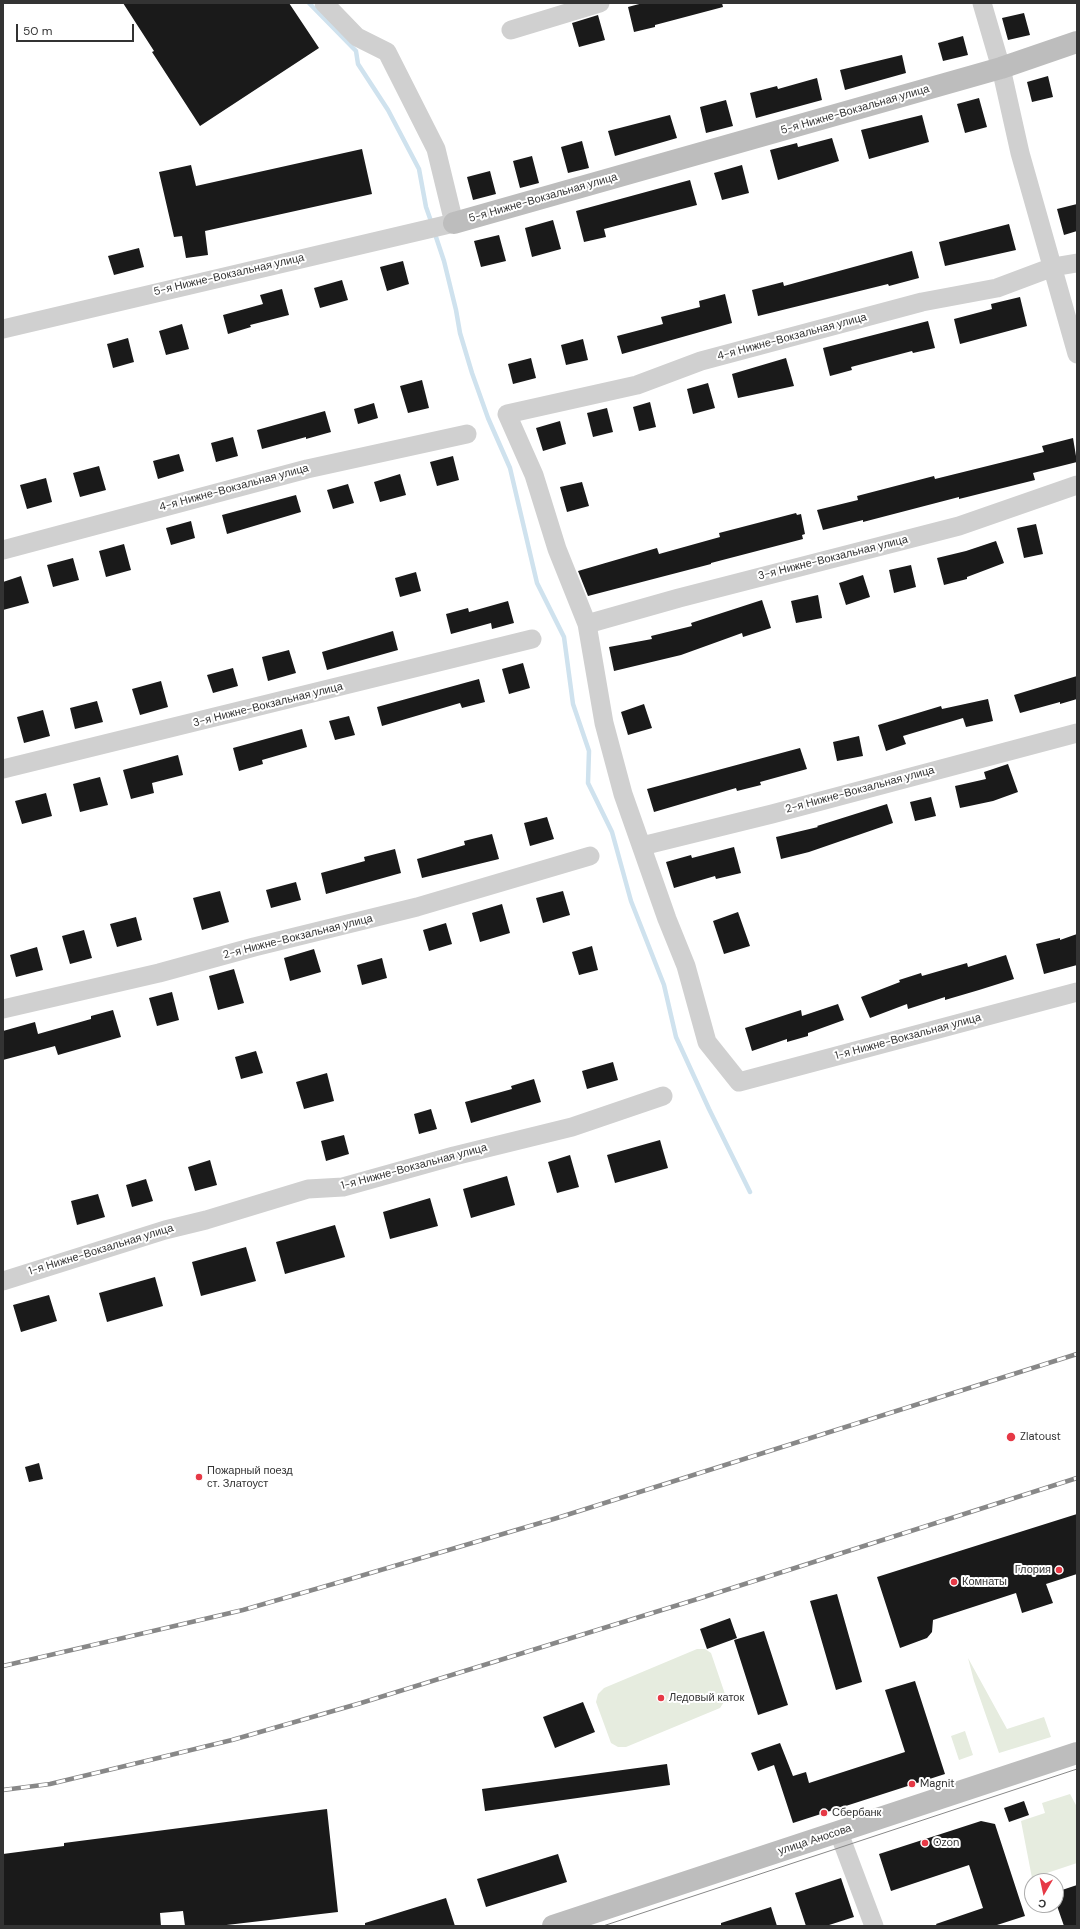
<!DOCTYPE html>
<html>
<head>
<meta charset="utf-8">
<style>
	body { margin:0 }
	#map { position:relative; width:1080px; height:1929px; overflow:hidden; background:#fff; font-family:"DM Sans",sans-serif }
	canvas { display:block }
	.frame { position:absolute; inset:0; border:4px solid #333; pointer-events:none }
	.north { position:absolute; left:1024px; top:1873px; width:40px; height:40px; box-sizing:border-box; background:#fff; border:1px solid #adadad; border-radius:50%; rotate:189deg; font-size:11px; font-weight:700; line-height:16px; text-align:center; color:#333 }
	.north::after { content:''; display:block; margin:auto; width:14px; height:18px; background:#e63946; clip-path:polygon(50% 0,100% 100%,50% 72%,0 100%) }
	.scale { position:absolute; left:16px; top:24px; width:118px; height:18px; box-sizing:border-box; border:2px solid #333; border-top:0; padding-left:5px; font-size:12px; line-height:14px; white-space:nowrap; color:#333; -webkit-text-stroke:3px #fff; paint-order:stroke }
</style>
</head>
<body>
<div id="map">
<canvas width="1080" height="1929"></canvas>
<div class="frame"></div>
<div class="north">С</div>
<div class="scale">50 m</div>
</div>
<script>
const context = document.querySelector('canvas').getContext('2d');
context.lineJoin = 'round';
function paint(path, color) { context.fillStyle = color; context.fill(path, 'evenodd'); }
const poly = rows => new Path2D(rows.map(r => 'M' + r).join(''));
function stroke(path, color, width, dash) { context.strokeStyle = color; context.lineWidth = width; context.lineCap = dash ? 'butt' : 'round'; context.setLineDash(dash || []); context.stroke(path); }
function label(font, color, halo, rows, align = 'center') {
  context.font = font + ' "DM Sans",sans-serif'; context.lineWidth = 4; context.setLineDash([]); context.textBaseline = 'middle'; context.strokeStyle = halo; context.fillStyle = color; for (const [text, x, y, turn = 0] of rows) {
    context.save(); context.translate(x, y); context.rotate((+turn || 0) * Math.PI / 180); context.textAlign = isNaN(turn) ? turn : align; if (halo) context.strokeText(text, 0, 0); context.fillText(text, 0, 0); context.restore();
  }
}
paint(poly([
	[697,1649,705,1649,711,1653,725,1694,724,1702,720,1708,626,1747,618,1747,611,1743,596,1702,598,1694,604,1688],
	[968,1658,1007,1729,1044,1717,1051,1737,999,1753,974,1681],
	[965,1731,973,1755,959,1760,951,1736],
	[1070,1794,1077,1807,1077,1863,1032,1878,1021,1821,1045,1813,1042,1803]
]), '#e6ecdf');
stroke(poly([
	[309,3,356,51,358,64,388,110,419,169,426,207,432,224],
	[434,231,444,261,456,310,460,333,472,373,488,418,510,468,537,583,564,637,573,704,589,751,588,783,612,832,631,901,664,985,676,1037,709,1109,750,1192]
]), '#cfe2ee', 4.5);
paint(poly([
	[123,3,289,3,319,48,200,126,152,52,154,51],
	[643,3,722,3,723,7,655,25,655,27,634,32,628,7],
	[1024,13,1030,35,1008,40,1002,18],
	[598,15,605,40,579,47,572,23],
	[963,36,968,55,943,61,938,43],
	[902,55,906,73,845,90,840,70],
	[1048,76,1053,97,1032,102,1027,82],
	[817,78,822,100,756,118,750,93,777,86,778,89],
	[979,98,987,127,965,133,957,104],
	[726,100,733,126,706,133,700,107],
	[670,115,677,138,615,156,608,131],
	[922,115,929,142,869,159,861,130],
	[832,138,839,161,778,180,770,150,797,143,798,147],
	[582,141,589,168,568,173,561,147],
	[362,149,372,194,205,231,208,255,186,258,182,236,174,237,159,172,191,165,196,186],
	[532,156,539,183,520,188,513,161],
	[742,165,749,193,722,200,714,173],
	[490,171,496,194,473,200,467,177],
	[690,180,697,205,604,229,606,237,584,242,576,211],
	[1077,204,1077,231,1064,235,1057,209],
	[553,220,561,249,532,257,525,228],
	[1009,224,1016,250,945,266,939,242],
	[499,235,506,261,481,267,474,241],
	[139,248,144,267,114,275,108,256],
	[912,251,919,278,889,286,888,284,758,316,752,290,783,282,784,286],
	[403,261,409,284,387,291,380,267],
	[342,280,348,300,320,308,314,288],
	[282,289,289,315,250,325,251,327,228,334,223,315,263,304,260,295],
	[725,294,732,323,622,354,617,336,663,324,661,317,700,307,699,301],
	[1020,297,1027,326,960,344,954,319,992,309,991,304],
	[928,321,935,348,913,353,912,351,851,367,852,370,830,376,823,348],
	[182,324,189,349,166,355,159,331],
	[128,338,134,362,113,368,107,344],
	[583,339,588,360,566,365,561,345],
	[531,358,536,378,513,384,508,364],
	[786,358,794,386,738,398,732,374],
	[422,380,429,408,408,413,400,386],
	[708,383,715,408,693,414,687,389],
	[650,402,656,427,639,431,633,407],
	[374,403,378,418,358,424,354,409],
	[607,408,613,432,593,437,587,413],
	[325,411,331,432,306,439,306,437,262,449,257,430],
	[560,421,566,444,543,451,536,428],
	[233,437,238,456,216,462,211,443],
	[1073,438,1077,462,1033,473,1035,480,959,499,959,497,863,522,863,520,823,530,817,510,858,500,857,496,934,476,935,479,1044,452,1042,446],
	[179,454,184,471,158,479,153,461],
	[453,456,459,480,437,486,430,462],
	[99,466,106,490,80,497,73,473],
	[400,474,406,495,380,502,374,482],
	[46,478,52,502,27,509,20,485],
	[582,482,589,506,567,512,560,487],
	[348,484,354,503,333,509,327,490],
	[296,495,301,512,227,534,222,515],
	[796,513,797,515,801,514,805,534,802,535,803,539,711,563,711,564,588,596,578,571,657,548,659,554,720,537,719,533],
	[191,521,195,538,171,545,166,528],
	[1036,524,1043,554,1024,558,1017,528],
	[996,541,1004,563,967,577,967,579,944,585,937,558,966,551],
	[124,544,131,570,106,577,99,551],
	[73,558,79,580,53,587,47,565],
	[911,565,916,587,894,593,889,570],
	[416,572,421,591,400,597,395,578],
	[863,575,870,597,846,605,839,583],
	[21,576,29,603,3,610,3,582],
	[818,595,822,618,796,623,791,601],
	[762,600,771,628,743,637,742,633,681,655,614,671,609,647,652,639,651,636,692,626,691,623],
	[508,601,514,623,492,629,491,623,451,634,446,614,468,608,469,612],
	[393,631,398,650,327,670,322,652],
	[289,650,296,673,268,681,262,657],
	[523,663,530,688,509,694,502,669],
	[233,668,238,686,213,693,207,675],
	[1077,676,1077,699,1060,704,1060,702,1020,713,1014,695],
	[479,679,485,702,462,708,460,703,382,726,377,707],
	[161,681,168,707,140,715,132,689],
	[988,699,993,721,966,727,963,718,903,736,906,744,886,751,878,725,941,706,942,709],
	[97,701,103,722,75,729,70,708],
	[644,704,652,728,628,735,621,712],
	[43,710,50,736,24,743,17,717],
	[349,716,355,735,335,740,329,721],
	[302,729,307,747,262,760,263,764,239,771,233,748],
	[859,736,863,756,837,761,833,742],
	[800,748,807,769,760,782,761,785,737,791,736,788,654,812,647,789],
	[178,755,183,775,152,783,154,793,131,799,123,770],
	[1008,764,1018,792,993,801,960,808,955,786,986,779,984,772],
	[100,777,108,805,80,812,73,784],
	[46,793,52,816,22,824,15,801],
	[931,797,936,816,915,821,910,802],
	[887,804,893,823,809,852,781,859,776,837,818,827,817,826],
	[547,817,554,839,530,846,524,823],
	[492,834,499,859,422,878,417,859,465,845,464,841],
	[734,847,741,873,716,879,715,876,674,888,666,862,691,855,692,858],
	[395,849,401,873,326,894,321,873,365,861,364,857],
	[296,882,301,900,271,908,266,890],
	[220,891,229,922,202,930,193,898],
	[563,891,570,915,543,923,536,898],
	[502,904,510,933,480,942,472,913],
	[738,912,750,946,724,954,713,921],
	[136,917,142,940,117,947,110,924],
	[446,923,452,944,429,951,423,930],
	[84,930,92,958,70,964,62,936],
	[1077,934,1077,965,1044,974,1036,944,1060,938,1060,940],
	[592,946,598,970,579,975,572,952],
	[37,947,43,970,16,977,10,955],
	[314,949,321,972,290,981,284,958],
	[1006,955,1014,979,979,990,945,1000,945,997,908,1009,907,1004,870,1018,861,997,900,982,899,980,921,973,922,976,967,963,968,967],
	[382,958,387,978,362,985,357,965],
	[234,969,244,1003,218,1010,209,976],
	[172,992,179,1020,157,1026,149,998],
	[838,1004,844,1020,808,1033,808,1036,787,1042,787,1039,752,1051,745,1028,801,1010,802,1016],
	[113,1010,121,1037,58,1055,55,1046,3,1060,3,1031,35,1022,38,1034,91,1019,91,1016],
	[256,1051,263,1073,241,1079,235,1057],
	[613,1062,618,1080,587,1089,582,1071],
	[327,1073,334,1101,304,1109,296,1082],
	[534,1079,541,1102,471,1123,465,1102,512,1089,511,1086],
	[431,1109,437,1129,419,1134,414,1114],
	[344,1135,349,1154,326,1161,321,1141],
	[660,1140,668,1168,615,1183,607,1155],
	[570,1155,579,1187,557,1193,548,1162],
	[210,1160,217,1185,195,1191,188,1167],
	[507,1176,515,1205,471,1218,463,1189],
	[146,1179,153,1201,132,1207,126,1185],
	[98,1194,105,1217,77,1225,71,1201],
	[430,1198,438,1226,390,1239,383,1212],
	[335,1225,345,1257,285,1274,276,1242],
	[246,1247,256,1281,201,1296,192,1262],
	[155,1277,163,1306,107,1322,99,1293],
	[49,1295,57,1321,21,1332,13,1305],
	[39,1463,43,1479,29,1482,25,1467],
	[1077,1514,1077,1574,1046,1584,1053,1603,1022,1613,1016,1593,933,1620,932,1632,927,1638,900,1648,877,1577],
	[837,1594,862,1682,836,1690,810,1601],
	[730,1618,737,1638,707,1649,700,1629],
	[764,1631,788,1705,758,1715,734,1640],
	[915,1681,945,1774,793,1823,774,1765,758,1771,751,1753,780,1743,793,1776,806,1772,809,1783,905,1752,885,1690],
	[583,1702,595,1732,555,1748,543,1717],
	[667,1764,670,1785,485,1811,482,1789],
	[1024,1801,1029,1815,1009,1822,1004,1808],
	[327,1809,338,1912,218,1926,185,1926,183,1911,160,1913,161,1926,3,1926,3,1854,64,1846,64,1843],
	[981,1821,995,1824,1025,1916,994,1926,937,1926,936,1924,983,1908,969,1865,891,1891,879,1854],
	[558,1854,567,1882,486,1907,477,1879],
	[841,1878,854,1917,826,1926,806,1926,795,1893],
	[1077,1885,1077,1926,1064,1926,1056,1903,1056,1892],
	[446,1898,455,1926,365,1926,365,1923],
	[771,1907,777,1926,721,1926,721,1923]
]), '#1a1a1a');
stroke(poly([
	[982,3,1001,68,1020,153,1077,354],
	[511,30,600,3],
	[1077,263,1053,267,997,288,922,302,701,361,637,385,507,414,534,475,557,549,587,624,604,723,623,794,667,919,686,966,707,1042,739,1082,1077,992],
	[3,329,454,223,436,149,387,52,357,37,324,3],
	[3,550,307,469,467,434],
	[587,624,679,598,959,526,1077,485],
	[3,769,532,639],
	[642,846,772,814,1077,733],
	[3,1009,159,973,254,947,417,907,590,856],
	[3,1281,165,1230,206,1220,308,1189,343,1187,454,1156,572,1127,663,1096],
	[839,1833,874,1926]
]), '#d0d0d0', 19);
stroke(poly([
	[454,223,1001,68,1077,42],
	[553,1926,1077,1753]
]), '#bdbdbd', 22);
stroke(poly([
	[603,1926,1077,1769]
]), '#888', 1);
const rail = poly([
	[3,1666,243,1610,340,1582,557,1518,1077,1354],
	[3,1790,50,1784,150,1760,232,1740,361,1703,704,1597,1077,1478]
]);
stroke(rail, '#888', 4.5);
stroke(rail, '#fff', 3, [9]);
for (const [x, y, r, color] of [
	[1011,1437,5,"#e63946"],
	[199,1477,4,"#e63946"],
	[1059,1570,4,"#e63946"],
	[954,1582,4,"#e63946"],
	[661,1698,4,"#e63946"],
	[912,1784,4,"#e63946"],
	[824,1813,4,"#e63946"],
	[925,1843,4,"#e63946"]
]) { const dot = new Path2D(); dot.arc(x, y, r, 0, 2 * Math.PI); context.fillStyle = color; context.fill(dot); stroke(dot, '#fff', 1.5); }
label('11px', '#333', '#fff', [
	["5-я Нижне-Вокзальная улица",855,110,-16],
	["5-я Нижне-Вокзальная улица",543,198,-16],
	["5-я Нижне-Вокзальная улица",229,275,-13],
	["4-я Нижне-Вокзальная улица",792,337,-15],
	["4-я Нижне-Вокзальная улица",234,488,-15],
	["3-я Нижне-Вокзальная улица",833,558,-14],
	["3-я Нижне-Вокзальная улица",268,705,-14],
	["2-я Нижне-Вокзальная улица",860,790,-15],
	["2-я Нижне-Вокзальная улица",298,937,-14],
	["1-я Нижне-Вокзальная улица",908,1037,-15],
	["1-я Нижне-Вокзальная улица",414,1167,-15],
	["1-я Нижне-Вокзальная улица",101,1250,-17],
	["улица Аносова",815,1840,-18]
]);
label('11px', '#333', '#fff', [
	["Zlatoust",1020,1437],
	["Пожарный поезд",207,1471],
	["ст. Златоуст",207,1484],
	["Глория",1051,1570,"right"],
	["Комнаты",962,1582],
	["Ледовый каток",669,1698],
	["Magnit",920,1784],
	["Сбербанк",832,1813],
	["Ozon",933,1843]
], 'left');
</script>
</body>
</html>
